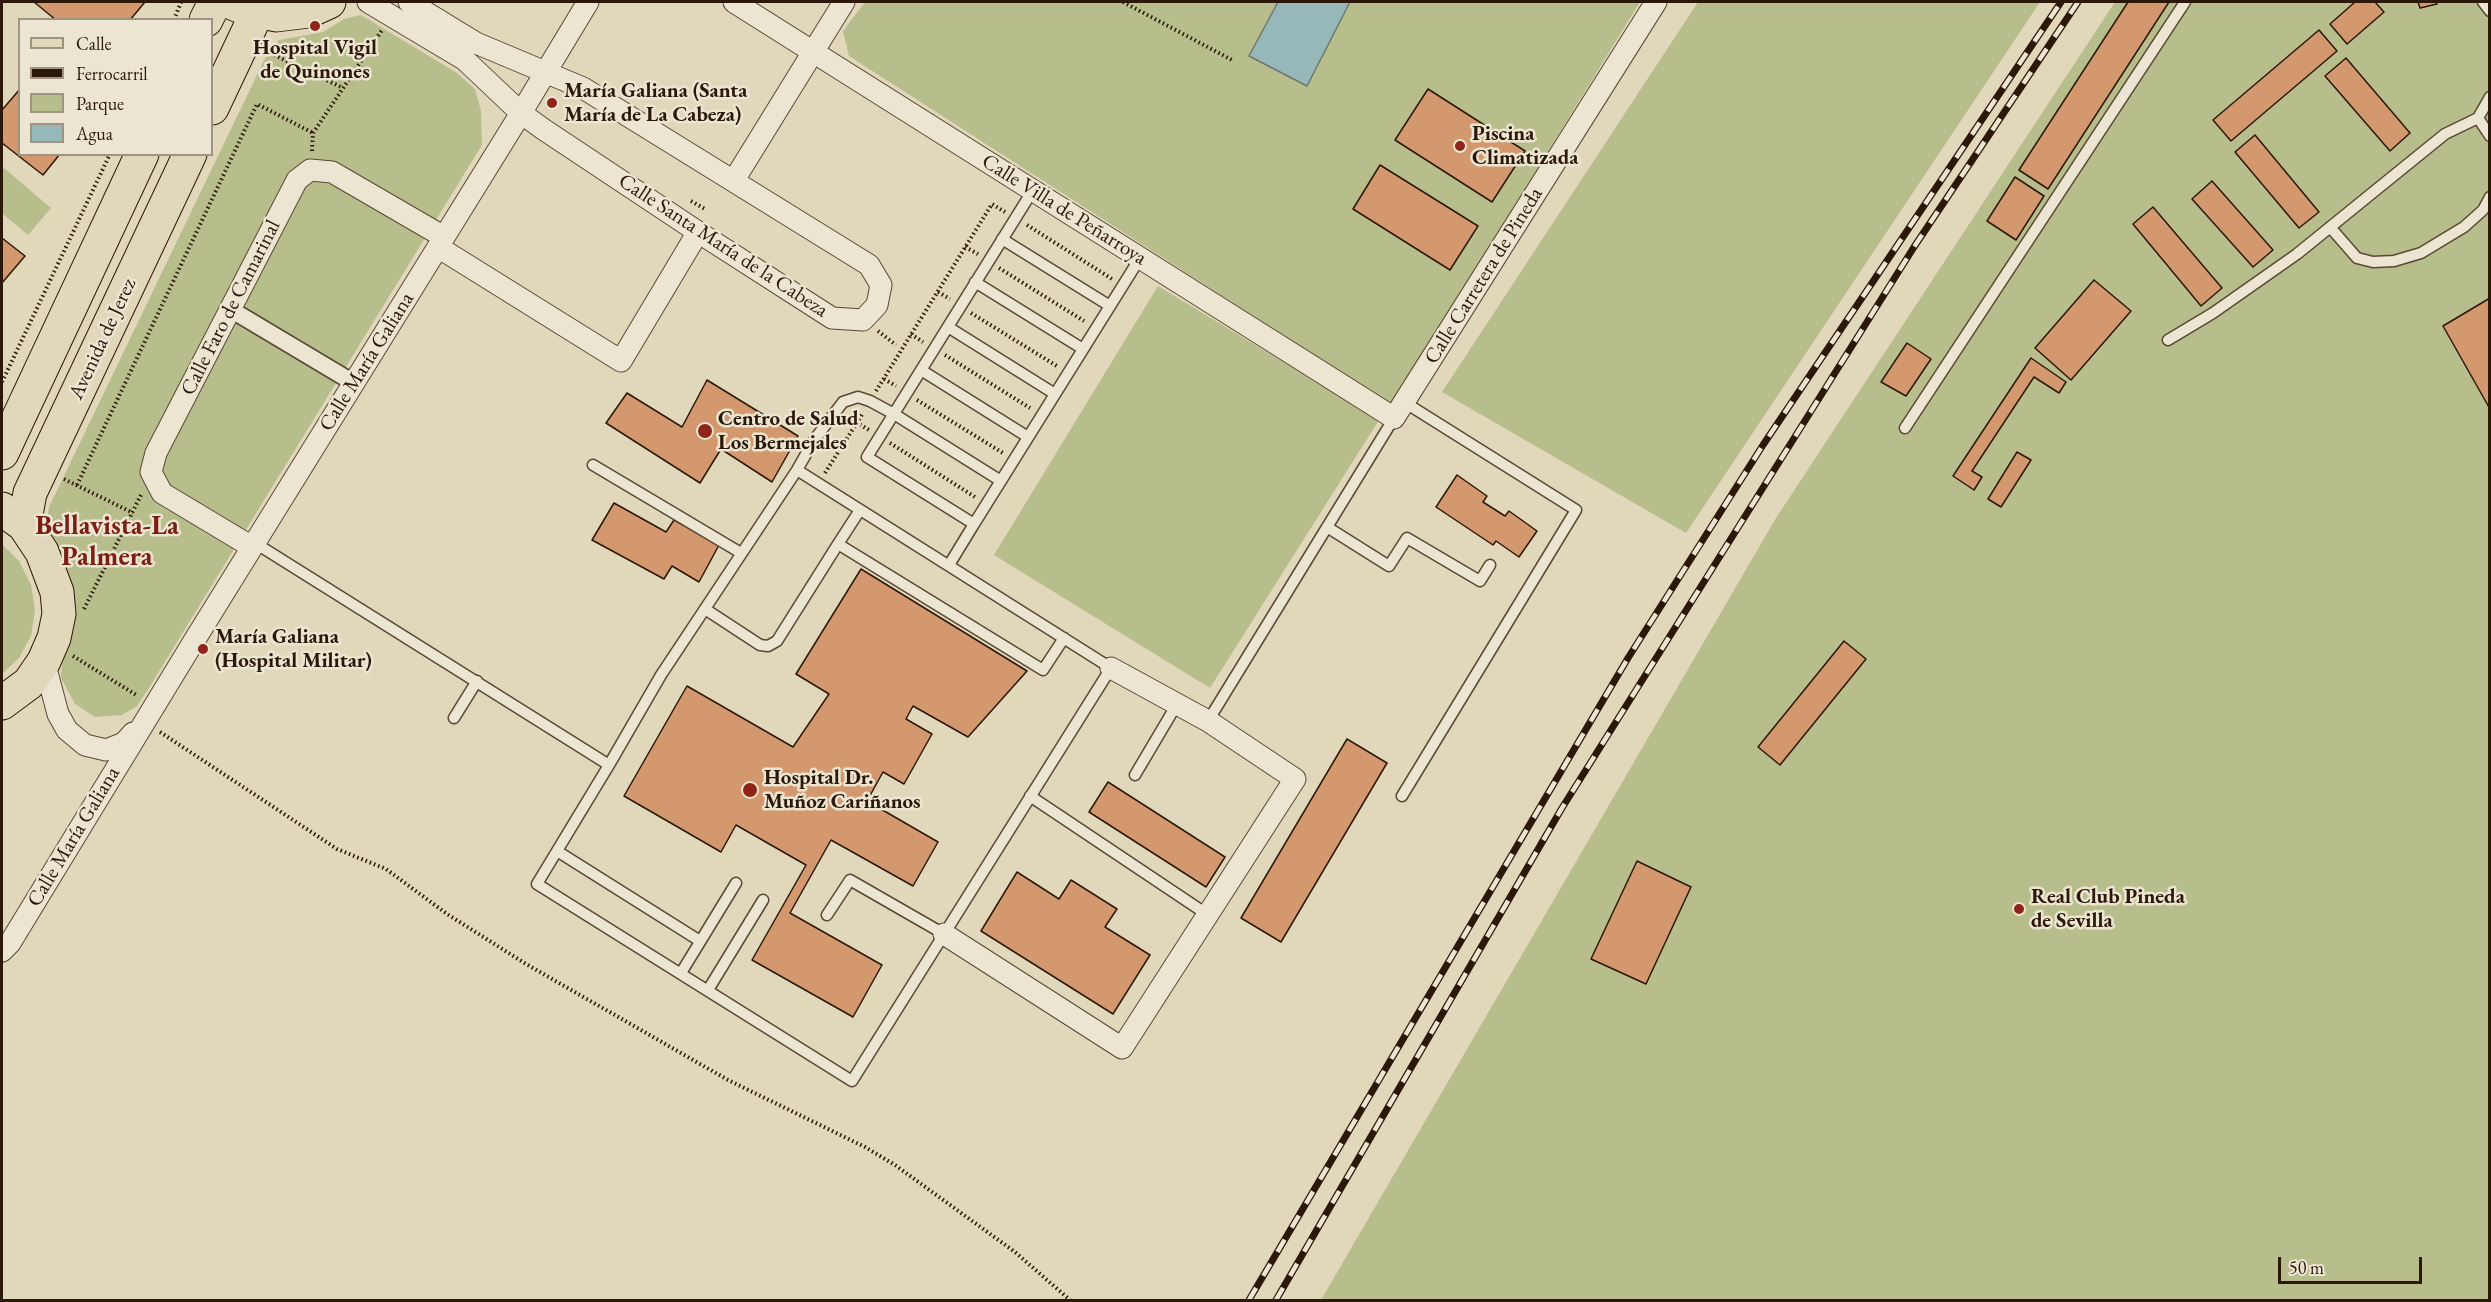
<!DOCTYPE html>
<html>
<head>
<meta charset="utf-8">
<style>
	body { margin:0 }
	#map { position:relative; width:2491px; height:1302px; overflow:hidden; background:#e1d7ba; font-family:"EB Garamond",serif }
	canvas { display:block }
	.frame { position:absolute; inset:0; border:3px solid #2b1808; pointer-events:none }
	.legend { position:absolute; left:18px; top:18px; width:195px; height:138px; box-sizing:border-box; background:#ece5d2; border:2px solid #9f9381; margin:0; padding:8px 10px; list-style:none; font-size:18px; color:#2b1808 }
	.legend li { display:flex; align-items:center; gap:12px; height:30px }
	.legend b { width:30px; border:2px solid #9f9381 }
	.scale { position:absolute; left:2278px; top:1257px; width:144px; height:27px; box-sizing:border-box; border:3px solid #2b1808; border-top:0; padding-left:8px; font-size:18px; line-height:21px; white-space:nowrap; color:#2b1808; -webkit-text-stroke:4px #ece5d2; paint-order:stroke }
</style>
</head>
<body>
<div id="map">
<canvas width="2491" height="1302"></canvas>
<div class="frame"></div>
<ul class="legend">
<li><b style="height:8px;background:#e1d7ba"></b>Calle</li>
<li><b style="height:8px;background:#2b1808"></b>Ferrocarril</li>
<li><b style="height:16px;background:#b8bd8c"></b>Parque</li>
<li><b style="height:16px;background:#97b8b8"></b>Agua</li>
</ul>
<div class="scale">50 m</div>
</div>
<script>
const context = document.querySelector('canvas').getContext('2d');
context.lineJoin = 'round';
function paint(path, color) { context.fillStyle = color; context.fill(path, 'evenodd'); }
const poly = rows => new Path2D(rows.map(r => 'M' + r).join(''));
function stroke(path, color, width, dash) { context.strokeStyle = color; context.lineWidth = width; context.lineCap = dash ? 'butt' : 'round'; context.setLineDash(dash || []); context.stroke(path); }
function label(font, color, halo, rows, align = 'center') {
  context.font = font + ' "EB Garamond",serif'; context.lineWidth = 5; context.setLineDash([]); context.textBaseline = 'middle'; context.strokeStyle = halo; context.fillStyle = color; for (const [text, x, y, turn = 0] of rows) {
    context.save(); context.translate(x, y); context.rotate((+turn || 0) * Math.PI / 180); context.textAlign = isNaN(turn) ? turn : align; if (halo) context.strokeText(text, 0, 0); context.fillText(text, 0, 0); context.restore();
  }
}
paint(poly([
	[865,2,1640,2,1392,405,849,56,843,31],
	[1698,2,2040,2,1686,533,1442,392],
	[2115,2,2489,2,2489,1300,1321,1300,1776,518],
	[361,15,457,73,475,89,481,111,482,145,147,691,137,706,122,715,95,717,75,704,61,678,63,650,53,549,46,524,49,507,270,48,279,40,323,32,344,19],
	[4,168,51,208,28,235,2,213,2,171],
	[1158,286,1379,420,1210,688,994,555],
	[2,544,19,561,31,585,35,610,31,636,19,658,2,674]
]), '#b8bd8c');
const water = poly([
	[1278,2,1350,2,1307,86,1249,56,1278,2]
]);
paint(water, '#97b8b8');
stroke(water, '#6c7872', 1.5);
const building = poly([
	[34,2,145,2,130,20,56,20,34,2],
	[2128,2,2169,2,2048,189,2019,170,2128,2],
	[2355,2,2375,2,2384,12,2347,44,2330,24,2355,2],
	[2418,2,2436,2,2437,4,2420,8,2418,2],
	[2319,30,2337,51,2231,141,2213,120,2319,30],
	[2346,58,2410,133,2390,151,2325,76,2346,58],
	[20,89,20,154,60,154,43,175,2,143,2,110,20,89],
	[1428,89,1525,151,1492,202,1395,140,1428,89],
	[2255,135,2319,212,2299,228,2235,152,2255,135],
	[1380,165,1478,226,1450,270,1353,209,1380,165],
	[2015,177,2044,196,2016,240,1987,221,2015,177],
	[2212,181,2273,250,2253,267,2192,199,2212,181],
	[2153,207,2222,288,2201,306,2133,224,2153,207],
	[2,238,25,256,2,283,2,238],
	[2094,280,2131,311,2071,380,2035,348,2094,280],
	[2490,298,2490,409,2443,326,2490,298],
	[1907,343,1931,359,1906,396,1881,382,1907,343],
	[2031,358,2066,382,2059,393,2034,377,1972,471,1982,477,1974,490,1953,476,2031,358],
	[707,380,798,436,772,482,721,449,700,483,606,423,627,393,682,427,707,380],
	[2017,452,2031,460,2001,507,1988,499,2017,452],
	[1457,475,1487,496,1483,502,1505,516,1509,511,1537,531,1519,557,1496,541,1493,545,1436,507,1457,475],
	[614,503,666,532,674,520,719,545,699,582,672,566,664,579,592,540,614,503],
	[861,569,1027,671,968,737,913,706,906,719,932,734,904,784,883,772,867,801,938,842,913,886,831,840,790,913,882,965,853,1017,752,960,806,865,736,825,721,852,624,796,687,686,793,747,829,694,796,674,861,569],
	[1844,641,1866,659,1780,765,1758,747,1844,641],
	[1347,739,1387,763,1281,942,1241,918,1347,739],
	[1108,782,1225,857,1206,887,1089,812,1108,782],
	[1637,861,1691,887,1646,984,1591,959,1637,861],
	[1017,872,1059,899,1071,880,1117,909,1105,927,1150,955,1113,1014,981,931,1017,872]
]);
paint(building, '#d3986e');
stroke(building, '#2b1808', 1.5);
const service = poly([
	[2483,2,2490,11],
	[2478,118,2490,136],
	[1033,190,867,457,974,524,1140,258],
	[2330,227,2357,258,2373,262,2394,261,2421,253,2464,227,2483,210,2490,197],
	[1002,239,1110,306],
	[975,282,1083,349],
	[948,327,1055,394],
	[2168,340,2213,313,2297,254,2445,134,2478,118,2490,97],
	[921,370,1028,437],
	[1905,428,2185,2],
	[593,465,741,553],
	[797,470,814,440,843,402,858,397,870,401,894,414,1001,481],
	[860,510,838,544,1043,670,1064,638],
	[1327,527,1389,566,1407,538,1480,581,1490,565],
	[255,543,609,765,537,884,852,1081,1111,668,797,470,661,675,609,765],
	[949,565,974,524],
	[705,609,760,645,768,646,777,641,838,544],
	[454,718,477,681],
	[1208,721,1394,418],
	[1135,775,1177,704],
	[1030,796,1208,915],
	[1402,796,1576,510,1404,402],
	[557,851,700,941],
	[827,915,850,880,944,934],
	[681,973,736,883],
	[708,990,763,900]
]);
const pedestrian = poly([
	[230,309,354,383]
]);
const minor = poly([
	[368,2,465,60,521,113,543,129,698,232,832,318,863,320,877,305,881,285,869,265,583,88,476,43,409,2],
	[734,2,1394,418,1656,2],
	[734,180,844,2],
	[438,247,621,361,698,232],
	[252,547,162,493,151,472,156,453,297,180,310,170,332,172,444,237],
	[44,661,58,714,67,730,85,745,106,750,124,743,133,733],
	[944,934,1122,1048,1295,779,1208,721,1111,668],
	[2,951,10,943,194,641,521,113,588,2]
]);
const primary = poly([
	[230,2,244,8,276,15,309,11,329,2],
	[206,20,215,2],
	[212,108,262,2],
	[2,453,142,154],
	[2,509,24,525,42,552,57,592,59,614,54,638,44,661,29,683,2,703],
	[24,525,30,493,190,154]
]);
stroke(service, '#584834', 13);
stroke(pedestrian, '#584834', 19);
stroke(minor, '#584834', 23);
stroke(primary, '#2b1808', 35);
stroke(poly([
	[1123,2,1232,60],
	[174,20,181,2],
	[266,51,343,88],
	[312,151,313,133,382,30],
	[691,201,705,209],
	[1027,225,1112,279],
	[965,247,978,254],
	[999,268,1084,321],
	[938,292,950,299],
	[971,313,1057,366],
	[878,331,896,345],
	[911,334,923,342],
	[945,355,1030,408],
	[884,379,896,386],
	[2,382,110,154],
	[876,391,992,204,1005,212],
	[917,400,1003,453],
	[856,422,869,430],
	[890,443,975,497],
	[825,473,863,413],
	[64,479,133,513],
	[77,485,257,104,313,133],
	[84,609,141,495],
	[73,656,138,696],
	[160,732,337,849,386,869,447,914,526,964,728,1080,865,1147,895,1165,1015,1252,1070,1300]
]), '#2b1808', 4, [1.5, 3]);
stroke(service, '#ece5d2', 10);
stroke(pedestrian, '#ece5d2', 16);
stroke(minor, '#ece5d2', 21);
stroke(primary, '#e1d7ba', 33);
const rail = poly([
	[1249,1300,1628,658,1763,445,2061,2],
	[1276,1300,1562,808,1914,247,2078,2]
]);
stroke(rail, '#2b1808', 7);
stroke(rail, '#ece5d2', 4.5, [14]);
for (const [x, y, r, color] of [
	[315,26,6,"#8f2418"],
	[552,103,6,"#8f2418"],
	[1460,146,6,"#8f2418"],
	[705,431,8,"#8f2418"],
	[203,649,6,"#8f2418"],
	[750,790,8,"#8f2418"],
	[2019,909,6,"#8f2418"]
]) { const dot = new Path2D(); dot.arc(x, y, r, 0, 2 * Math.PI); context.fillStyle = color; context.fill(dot); stroke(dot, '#ece5d2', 2); }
label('bold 21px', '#2b1808', '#ece5d2', [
	["Hospital Vigil",315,48,"center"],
	["de Quinones",315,72,"center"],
	["María Galiana (Santa",564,91],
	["María de La Cabeza)",564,115],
	["Piscina",1472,134],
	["Climatizada",1472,158],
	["Centro de Salud",718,419],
	["Los Bermejales",718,443],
	["María Galiana",215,637],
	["(Hospital Militar)",215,661],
	["Hospital Dr.",764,778],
	["Muñoz Cariñanos",764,802],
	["Real Club Pineda",2031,897],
	["de Sevilla",2031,921]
], 'left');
label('21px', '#2b1808', '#ece5d2', [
	["Calle Villa de Peñarroya",1064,210,32],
	["Calle Santa María de la Cabeza",723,246,33],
	["Calle Carretera de Pineda",1484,276,-58],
	["Calle Faro de Camarinal",231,308,-63],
	["Avenida de Jerez",103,339,-65],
	["Calle María Galiana",367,362,-58],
	["Calle María Galiana",74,837,-59]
]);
label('bold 27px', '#7a1f14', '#ece5d2', [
	["Bellavista-La",107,527],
	["Palmera",107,558]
]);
</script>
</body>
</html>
